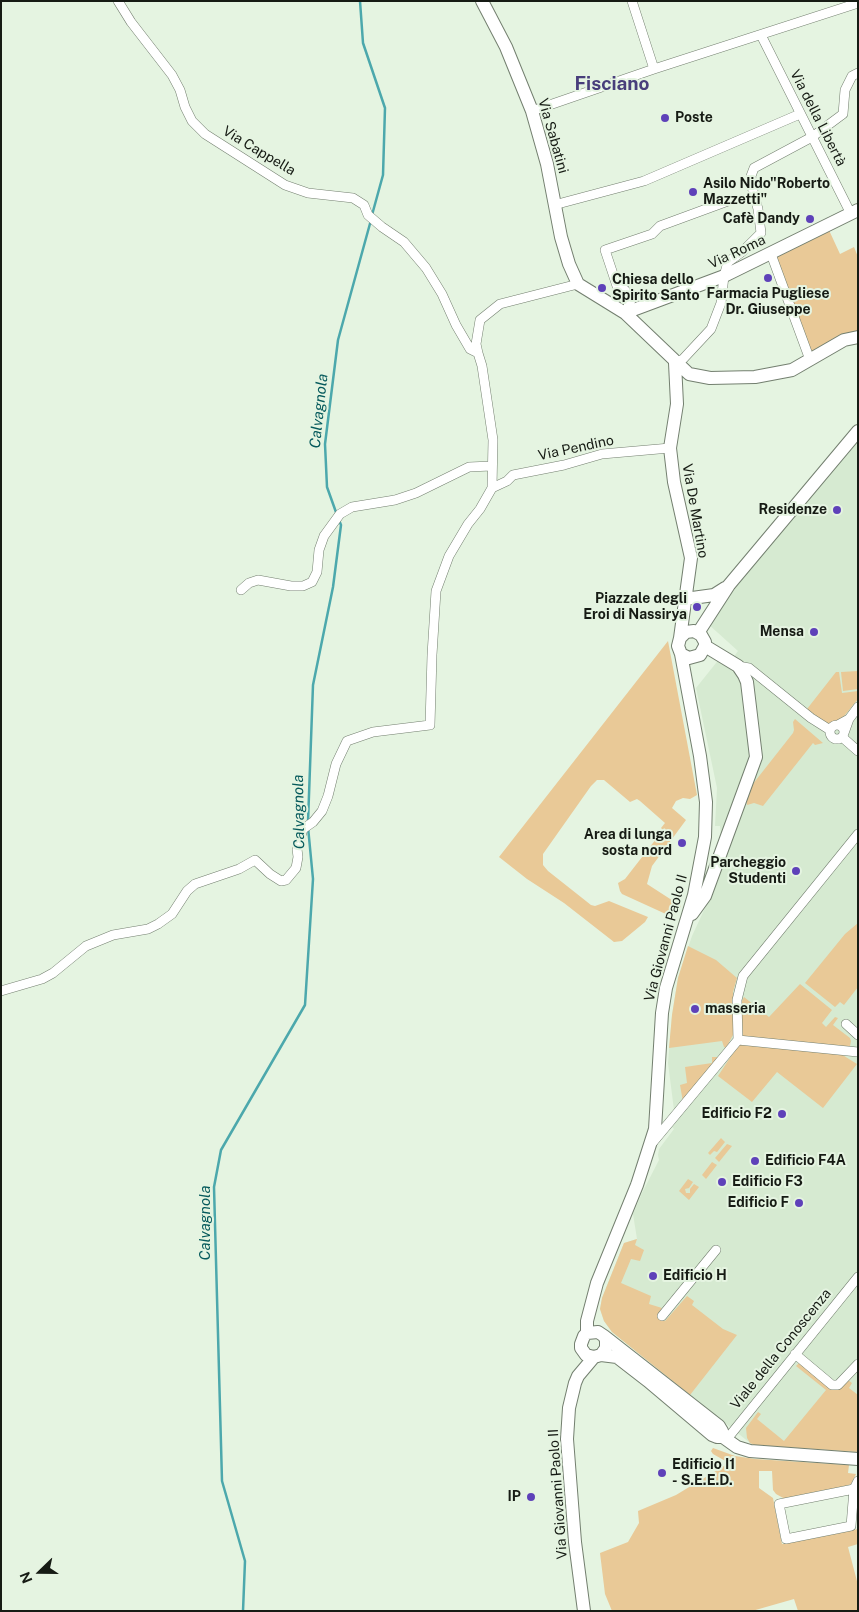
<!DOCTYPE html>
<html>
<head>
<meta charset="utf-8">
<style>
	body { margin:0 }
	#map { position:relative; width:859px; height:1612px; overflow:hidden; background:#e5f4e1; font-family:"Public Sans",sans-serif }
	canvas { display:block }
	.frame { position:absolute; inset:0; border:2px solid #161b14; pointer-events:none }
	.north { position:absolute; left:15px; top:1547px; width:50px; height:50px; -webkit-text-stroke:4px #e5f4e1; paint-order:stroke; rotate:248deg; font-size:14px; font-weight:700; line-height:20px; text-align:center; color:#161b14 }
	.north::after { content:''; display:block; margin:auto; width:18px; height:22px; background:#161b14; clip-path:polygon(50% 0,100% 100%,50% 72%,0 100%) }
</style>
</head>
<body>
<div id="map">
<canvas width="859" height="1612"></canvas>
<div class="frame"></div>
<div class="north">N</div>
</div>
<script>
const context = document.querySelector('canvas').getContext('2d');
context.lineJoin = 'round';
function paint(path, color) { context.fillStyle = color; context.fill(path, 'evenodd'); }
const poly = rows => new Path2D(rows.map(r => 'M' + r).join(''));
function stroke(path, color, width, dash) { context.strokeStyle = color; context.lineWidth = width; context.lineCap = dash ? 'butt' : 'round'; context.setLineDash(dash || []); context.stroke(path); }
function label(font, color, halo, rows, align = 'center') {
  context.font = font + ' "Public Sans",sans-serif'; context.lineWidth = 4; context.setLineDash([]); context.textBaseline = 'middle'; context.strokeStyle = halo; context.fillStyle = color; for (const [text, x, y, turn = 0] of rows) {
    context.save(); context.translate(x, y); context.rotate((+turn || 0) * Math.PI / 180); context.textAlign = isNaN(turn) ? turn : align; if (halo) context.strokeText(text, 0, 0); context.fillText(text, 0, 0); context.restore();
  }
}
paint(poly([
	[858,441,858,1452,750,1443,612,1332,604,1321,600,1309,602,1298,624,1243,637,1239,633,1214,642,1193,659,1160,658,1155,659,1149,674,1129,672,1127,679,1118,673,1112,674,1110,668,1063,672,1015,678,978,692,936,718,880,723,863,720,826,715,826,717,788,696,688,720,658,730,662,738,651,707,623,789,522]
]), '#d6ead1');
paint(poly([
	[828,228,840,254,854,247,858,257,858,335,808,360,769,258],
	[668,641,697,795,690,799,683,798,676,801,672,808,686,820,652,866,647,884,681,906,678,912,676,914,668,915,622,894,620,891,618,883,625,879,663,830,661,828,665,823,640,801,637,799,630,802,604,780,597,780,591,786,543,854,543,865,548,871,591,905,595,906,609,901,648,917,645,922,622,941,614,942,564,903,527,879,499,857],
	[858,671,858,689,843,691,841,672],
	[836,672,839,672,842,693,858,691,858,699,841,720,829,724,824,722,807,709],
	[795,719,823,743,815,745,813,743,763,806,754,803,747,805,745,794,793,733,794,730,793,722],
	[858,923,858,987,844,1005,840,1002,835,1007,805,983,845,934],
	[688,946,716,960,737,978,733,992,733,1035,726,1048,724,1047,722,1041,669,1048,672,1015,678,978],
	[800,984,832,1010,822,1023,826,1027,835,1017,838,1018,833,1025,850,1038,851,1041,850,1046,849,1047,742,1038,741,1003,744,997,769,1017],
	[739,1044,841,1054,857,1064,823,1108,777,1072,752,1102,718,1076],
	[712,1057,719,1057,683,1102,680,1085,687,1083,685,1067,712,1063],
	[721,1138,725,1142,717,1152,714,1151,710,1155,708,1153],
	[727,1144,732,1146,719,1162,715,1158],
	[712,1162,717,1165,706,1179,702,1175],
	[688,1179,693,1182,689,1188,685,1189,686,1193,690,1193,690,1189,694,1184,699,1187,689,1200,679,1191],
	[637,1239,635,1245,644,1250,640,1261,631,1259,621,1283,651,1296,649,1304,662,1308,657,1317,665,1321,687,1296,694,1301,692,1305,723,1329,737,1335,690,1395,612,1332,604,1321,600,1309,602,1298,624,1243],
	[800,1362,830,1387,848,1380,852,1383,849,1388,858,1395,858,1452,754,1445,750,1443,747,1438,746,1428,758,1412,761,1414,757,1419,784,1441,826,1390,796,1366],
	[713,1448,735,1456,755,1459,849,1465,848,1473,856,1474,851,1484,846,1486,785,1499,776,1494,773,1490,772,1471,759,1471,759,1488,773,1498,782,1544,858,1529,858,1544,848,1547,858,1585,858,1611,798,1611,794,1599,752,1611,612,1611,605,1594,600,1553,628,1542,639,1523,638,1511,676,1495,729,1463,713,1454,711,1451]
]), '#e9c997');
stroke(poly([
	[360,1,363,43,385,108,383,175,372,215],
	[337,515,327,487,325,444,338,340,371,220],
	[308,822,313,685,333,587,341,525,339,520],
	[243,1611,245,1561,222,1481,214,1187,221,1150,305,1005,313,879,308,827]
]), '#4ca8ac', 2.5);
const street = poly([
	[118,1,131,22,172,75,180,90,185,107,192,121,205,134,285,185,308,193,353,198,364,205,368,215,382,227,404,242,426,268,442,294,456,325,470,349,478,353,476,344,480,320,500,304,578,284],
	[632,1,654,69],
	[761,35,851,214],
	[532,111,654,69,858,3],
	[554,205,644,181,800,114],
	[771,254,810,360],
	[625,313,631,300,625,290,617,286,605,250,652,234,660,226,728,201],
	[675,363,683,359,711,329,721,303,724,276,728,262,743,251,761,233,758,209,752,187,751,176,754,168,812,137,843,114,845,90,852,76,858,73],
	[492,488,507,481,513,475,564,465,602,454,670,448],
	[241,590,249,583,258,580,291,586,303,586,312,582,317,572,319,550,324,536,340,514,352,507,395,500,416,493,469,467,491,466],
	[738,666,749,668,811,718,830,730],
	[849,719,858,707],
	[838,725,849,719,844,733],
	'830 732a7 7 0 1 1 14 0a7 7 0 1 1-14 0Z',
	[842,737,858,751],
	[1,991,42,979,53,973,86,946,113,935,148,929,158,924,172,914,187,891,195,884,239,869,255,860,270,874,281,881,286,880,296,868,298,857,297,849,303,829,313,822,322,811,328,796,336,764,347,741,373,732,430,725,432,655,436,591,449,556,468,524,480,509,492,488,493,440,482,366,478,353],
	[846,1024,858,1035],
	[738,1040,858,1052],
	[653,1142,738,1040,737,1000,743,976,858,834],
	[662,1316,716,1250],
	[795,1354,832,1385,838,1385,858,1364],
	[727,1439,858,1277],
	[854,1489,851,1526,786,1539,779,1504,854,1489,858,1481]
]);
const secondary = poly([
	[482,1,506,47,532,111,547,164,561,237,569,264,578,284,625,313,689,374,710,378,755,377,792,370,844,340,858,337],
	[625,313,724,276,858,210],
	[675,363,677,404,670,448,674,482,691,558,680,638],
	[685,599,714,595,725,588],
	[698,633,729,585,858,431],
	[692,914,705,896,756,757,747,682,744,675,738,666,705,646],
	[587,1333,587,1321,597,1283,637,1185,655,1129,662,1013,666,988,694,895,705,837,706,802,700,756,681,654,678,646,680,638,686,632,694,631,701,635,705,642,705,646,700,655,689,658,681,654],
	[604,1336,719,1426,722,1431,723,1437],
	[601,1355,606,1348,606,1340,604,1336,598,1332,587,1333,584,1336,581,1344,581,1348,586,1355,594,1357,601,1355,617,1357,648,1381,712,1435,717,1437,723,1437],
	[723,1437,737,1447,750,1451,858,1459],
	[584,1611,575,1542,567,1439,569,1408,575,1383,578,1376,594,1357]
]);
stroke(street, '#737f6f', 10);
stroke(secondary, '#737f6f', 14);
stroke(street, '#fff', 9);
stroke(secondary, '#fff', 12);
for (const [x, y, r, color] of [
	[665,118,5,"#5e41b9"],
	[693,192,5,"#5e41b9"],
	[810,219,5,"#5e41b9"],
	[768,278,5,"#5e41b9"],
	[602,288,5,"#5e41b9"],
	[837,510,5,"#5e41b9"],
	[697,607,5,"#5e41b9"],
	[814,632,5,"#5e41b9"],
	[682,843,5,"#5e41b9"],
	[796,871,5,"#5e41b9"],
	[695,1009,5,"#5e41b9"],
	[782,1114,5,"#5e41b9"],
	[755,1161,5,"#5e41b9"],
	[722,1182,5,"#5e41b9"],
	[799,1203,5,"#5e41b9"],
	[653,1276,5,"#5e41b9"],
	[662,1473,5,"#5e41b9"],
	[531,1497,5,"#5e41b9"]
]) { const dot = new Path2D(); dot.arc(x, y, r, 0, 2 * Math.PI); context.fillStyle = color; context.fill(dot); stroke(dot, '#e5f4e1', 2); }
label('bold 14px', '#161b14', '#e5f4e1', [
	["Poste",675,118,"left"],
	["Asilo Nido\"Roberto",703,184,"left"],
	["Mazzetti\"",703,200,"left"],
	["Cafè Dandy",800,219],
	["Chiesa dello",612,280,"left"],
	["Spirito Santo",612,296,"left"],
	["Farmacia Pugliese",768,294,"center"],
	["Dr. Giuseppe",768,310,"center"],
	["Residenze",827,510],
	["Piazzale degli",687,599],
	["Eroi di Nassirya",687,615],
	["Mensa",804,632],
	["Area di lunga",672,835],
	["sosta nord",672,851],
	["Parcheggio",786,863],
	["Studenti",786,879],
	["masseria",705,1009,"left"],
	["Edificio F2",772,1114],
	["Edificio F4A",765,1161,"left"],
	["Edificio F3",732,1182,"left"],
	["Edificio F",789,1203],
	["Edificio H",663,1276,"left"],
	["Edificio I1",672,1465,"left"],
	["- S.E.E.D.",672,1481,"left"],
	["IP",521,1497]
], 'right');
label('14px', '#161b14', '#e5f4e1', [
	["Via della Libertà",818,118,63],
	["Via Sabatini",553,136,74],
	["Via Cappella",259,151,31],
	["Via Roma",737,252,-25],
	["Via Pendino",576,448,-12],
	["Via De Martino",695,511,80],
	["Via Giovanni Paolo II",666,938,-75],
	["Viale della Conoscenza",781,1349,-51],
	["Via Giovanni Paolo II",558,1494,-94]
]);
label('italic 15px', '#065a5c', '#e5f4e1', [
	["Calvagnola",319,411,-84],
	["Calvagnola",299,812,-91],
	["Calvagnola",205,1223,-90]
]);
label('bold 19px', '#483e7b', '#e5f4e1', [
	["Fisciano",612,84]
]);
</script>
</body>
</html>
